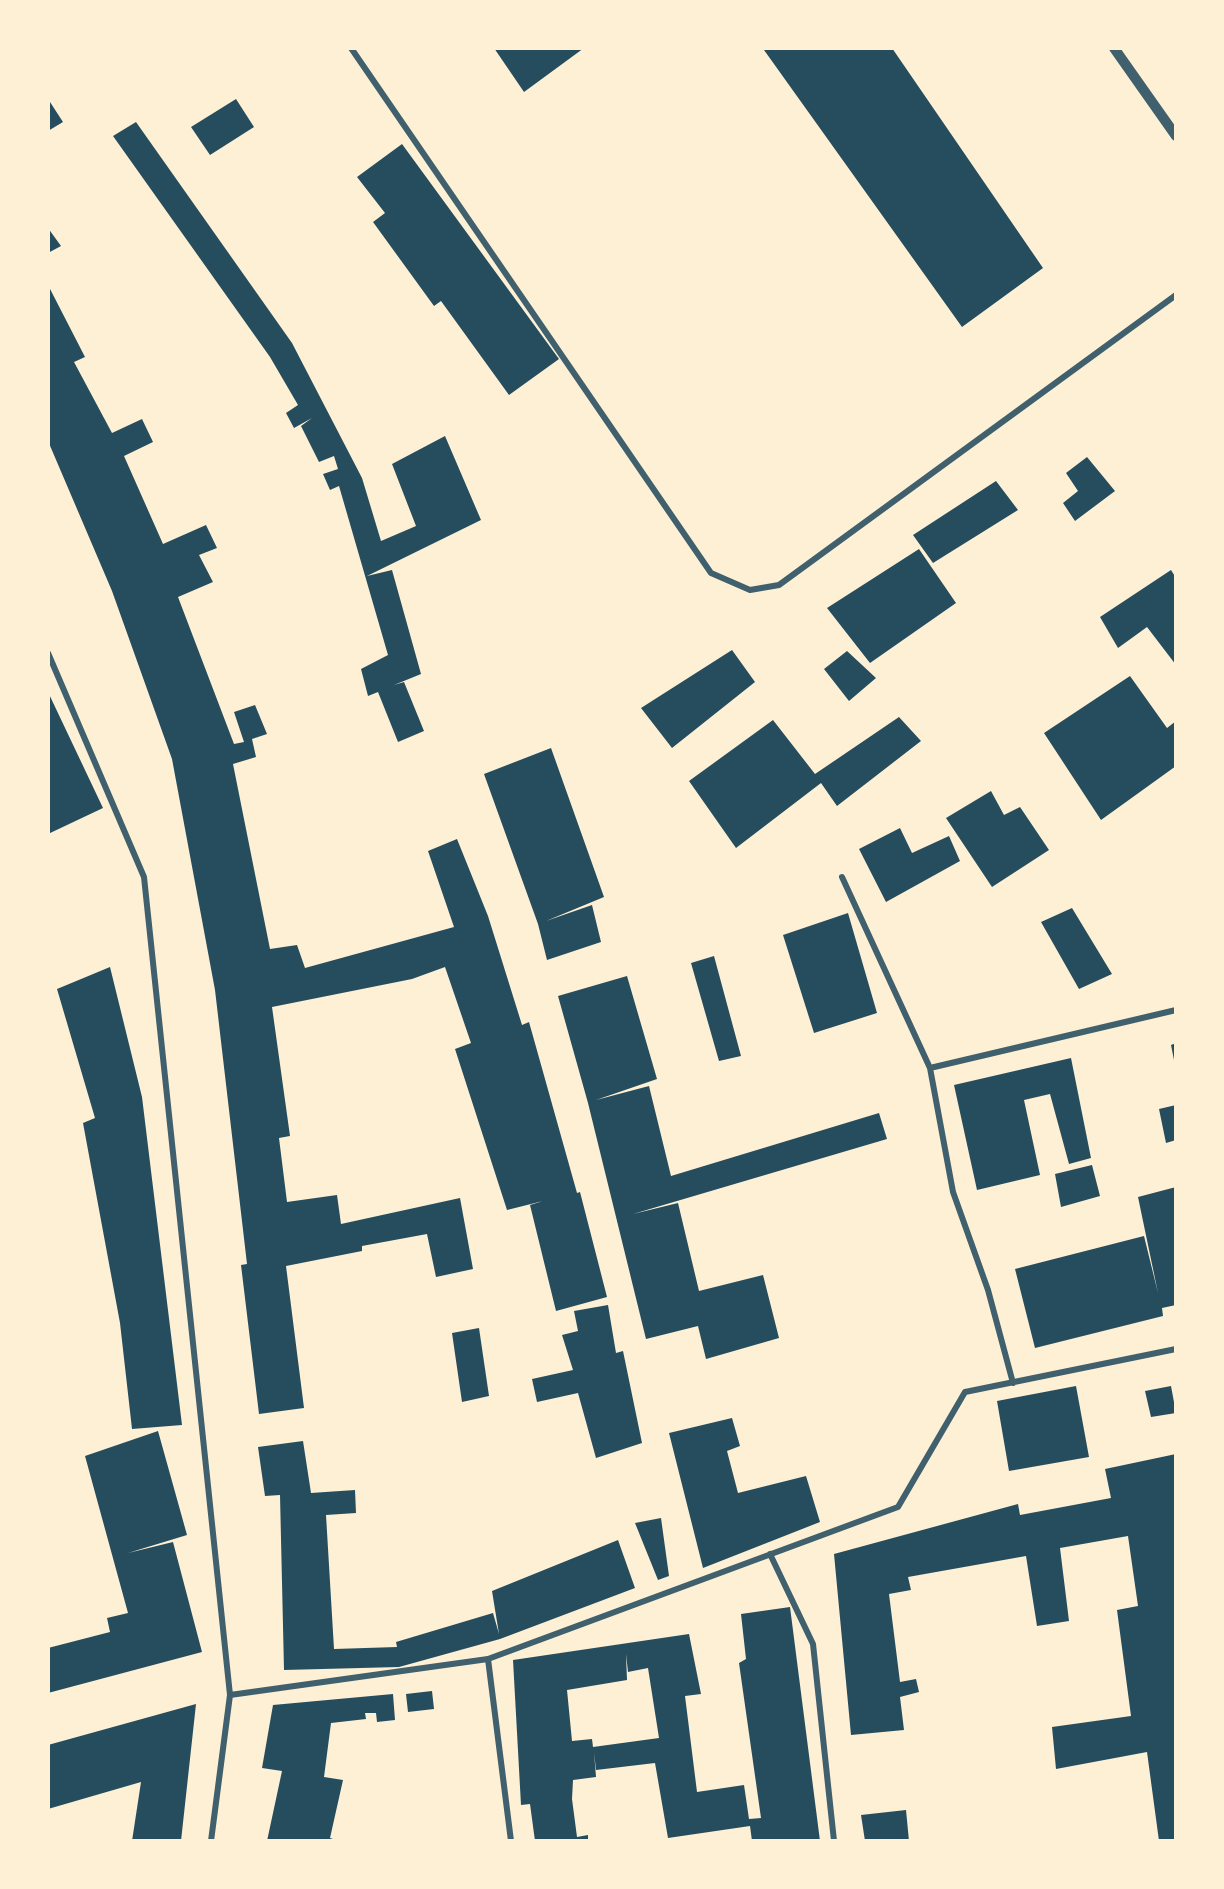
<!DOCTYPE html>
<html>
<head>
<meta charset="utf-8">
<style>
	body { margin:0 }
	#map { position:relative; width:1224px; height:1889px; overflow:hidden; background:#fdf0d5; font-family:Ubuntu,sans-serif }
	canvas { display:block }
	.frame { position:absolute; inset:0; border:50px solid #fdf0d5; pointer-events:none }
</style>
</head>
<body>
<div id="map">
<canvas width="1224" height="1889"></canvas>
<div class="frame"></div>
</div>
<script>
const context = document.querySelector('canvas').getContext('2d');
context.lineJoin = 'round';
function paint(path, color) { context.fillStyle = color; context.fill(path, 'evenodd'); }
const poly = rows => new Path2D(rows.map(r => 'M' + r).join(''));
function stroke(path, color, width, dash) { context.strokeStyle = color; context.lineWidth = width; context.lineCap = dash ? 'butt' : 'round'; context.setLineDash(dash || []); context.stroke(path); }
paint(poly([
	[494,48,584,48,524,92],
	[767,48,892,48,1043,268,962,327,764,50],
	[236,99,254,127,210,155,191,127],
	[50,102,63,122,48,131,48,104],
	[136,122,292,343,362,478,381,541,416,526,392,464,445,436,481,520,367,576,392,570,421,674,394,685,404,682,424,731,398,742,378,692,368,696,361,669,388,655,339,486,330,490,323,474,338,469,334,456,319,462,301,426,312,418,294,428,286,413,298,405,270,357,113,136],
	[402,144,559,359,509,395,441,301,434,306,373,222,385,213,357,177],
	[48,228,61,246,48,253],
	[48,285,85,357,74,362,112,433,142,419,153,442,124,456,163,544,206,525,217,548,199,555,213,582,178,597,234,744,244,742,234,712,255,705,267,734,252,739,256,757,233,764,270,949,297,945,305,968,454,927,428,851,457,839,488,916,522,1025,529,1022,577,1193,580,1192,607,1297,556,1311,530,1205,543,1201,507,1210,455,1049,471,1043,445,967,412,979,272,1007,290,1136,279,1138,287,1202,337,1195,341,1224,460,1198,473,1269,436,1277,427,1234,362,1246,362,1251,286,1266,304,1408,259,1414,241,1265,247,1264,215,990,172,759,112,591,48,441],
	[1087,457,1115,491,1075,521,1063,503,1078,491,1066,473],
	[996,481,1018,510,933,563,913,535],
	[919,549,956,603,870,663,827,608],
	[1171,570,1176,578,1176,665,1147,627,1118,648,1100,617],
	[732,650,755,682,672,748,641,708],
	[847,651,876,678,849,701,824,669],
	[1130,676,1167,728,1176,721,1176,766,1101,820,1044,733],
	[48,692,103,808,48,834],
	[899,717,921,741,837,806,821,783,736,848,689,781,773,720,815,774],
	[551,748,604,897,546,921,592,905,601,942,547,960,538,924,484,774],
	[991,791,1004,815,1020,807,1049,850,992,887,946,818],
	[900,828,912,853,949,836,960,861,886,902,859,849],
	[1072,908,1112,974,1079,989,1041,922],
	[848,913,877,1013,814,1033,783,935],
	[714,956,741,1056,719,1061,691,963],
	[110,967,142,1097,182,1425,132,1429,120,1323,83,1123,95,1118,57,989],
	[627,976,657,1079,596,1100,649,1086,671,1176,879,1113,887,1139,633,1214,678,1203,699,1291,763,1275,779,1338,706,1359,698,1326,646,1339,588,1103,558,996],
	[1176,1043,1176,1065,1175,1065,1171,1045],
	[1071,1058,1091,1158,1069,1164,1050,1094,1024,1100,1040,1175,977,1190,954,1085],
	[1176,1105,1176,1140,1166,1143,1159,1109],
	[1092,1165,1100,1196,1061,1207,1055,1174],
	[1176,1187,1176,1305,1162,1308,1163,1316,1035,1348,1015,1269,1144,1236,1158,1293,1138,1197],
	[608,1305,616,1353,623,1351,642,1443,596,1458,578,1393,537,1402,532,1379,573,1370,562,1335,578,1331,574,1311],
	[479,1328,489,1396,462,1402,452,1333],
	[1076,1386,1089,1457,1009,1471,997,1401],
	[1171,1386,1176,1413,1151,1417,1145,1391],
	[732,1418,740,1446,727,1451,738,1493,806,1476,820,1522,703,1568,669,1433],
	[158,1431,187,1535,128,1553,173,1542,202,1652,48,1693,48,1648,110,1632,107,1618,128,1613,85,1456],
	[303,1441,311,1493,355,1490,356,1513,326,1515,334,1649,397,1647,396,1642,493,1613,499,1634,492,1591,618,1540,635,1588,500,1639,399,1667,284,1670,280,1495,265,1496,258,1447],
	[1176,1454,1176,1841,1159,1841,1147,1752,1056,1769,1052,1727,1131,1716,1117,1610,1138,1606,1128,1536,1060,1548,1069,1621,1037,1626,1026,1556,908,1577,911,1590,889,1594,900,1682,916,1679,919,1692,900,1697,904,1730,851,1735,834,1554,1018,1504,1020,1515,1111,1498,1105,1469],
	[661,1518,669,1576,658,1580,635,1523],
	[790,1607,820,1841,752,1841,750,1826,668,1838,655,1763,596,1770,594,1752,596,1777,573,1780,572,1799,577,1837,588,1835,588,1841,535,1841,530,1804,521,1805,513,1660,689,1634,701,1694,685,1696,697,1792,744,1785,749,1819,761,1818,739,1663,746,1659,741,1614],
	[626,1654,628,1672,648,1668,659,1738,593,1747,592,1739,572,1741,567,1690,627,1680],
	[432,1691,434,1709,408,1712,406,1694],
	[393,1694,395,1720,377,1722,376,1713,365,1713,366,1719,331,1723,324,1777,343,1780,330,1838,339,1841,267,1841,282,1771,262,1768,273,1705],
	[196,1704,181,1841,132,1841,141,1782,48,1809,48,1745],
	[906,1810,909,1841,865,1841,861,1815]
]), '#264d5e');
stroke(poly([
	[351,48,711,573,750,590,779,585,1176,295],
	[48,653,144,877,230,1695,211,1841],
	[842,877,930,1068,953,1192,988,1290,1013,1383],
	[930,1068,1176,1010],
	[770,1554,813,1644,834,1841],
	[488,1659,511,1841],
	[230,1695,488,1659,898,1507,965,1392,1176,1349]
]), '#3f606c', 6);
stroke(poly([
	[1114,48,1176,136]
]), '#3f606c', 10);
</script>
</body>
</html>
